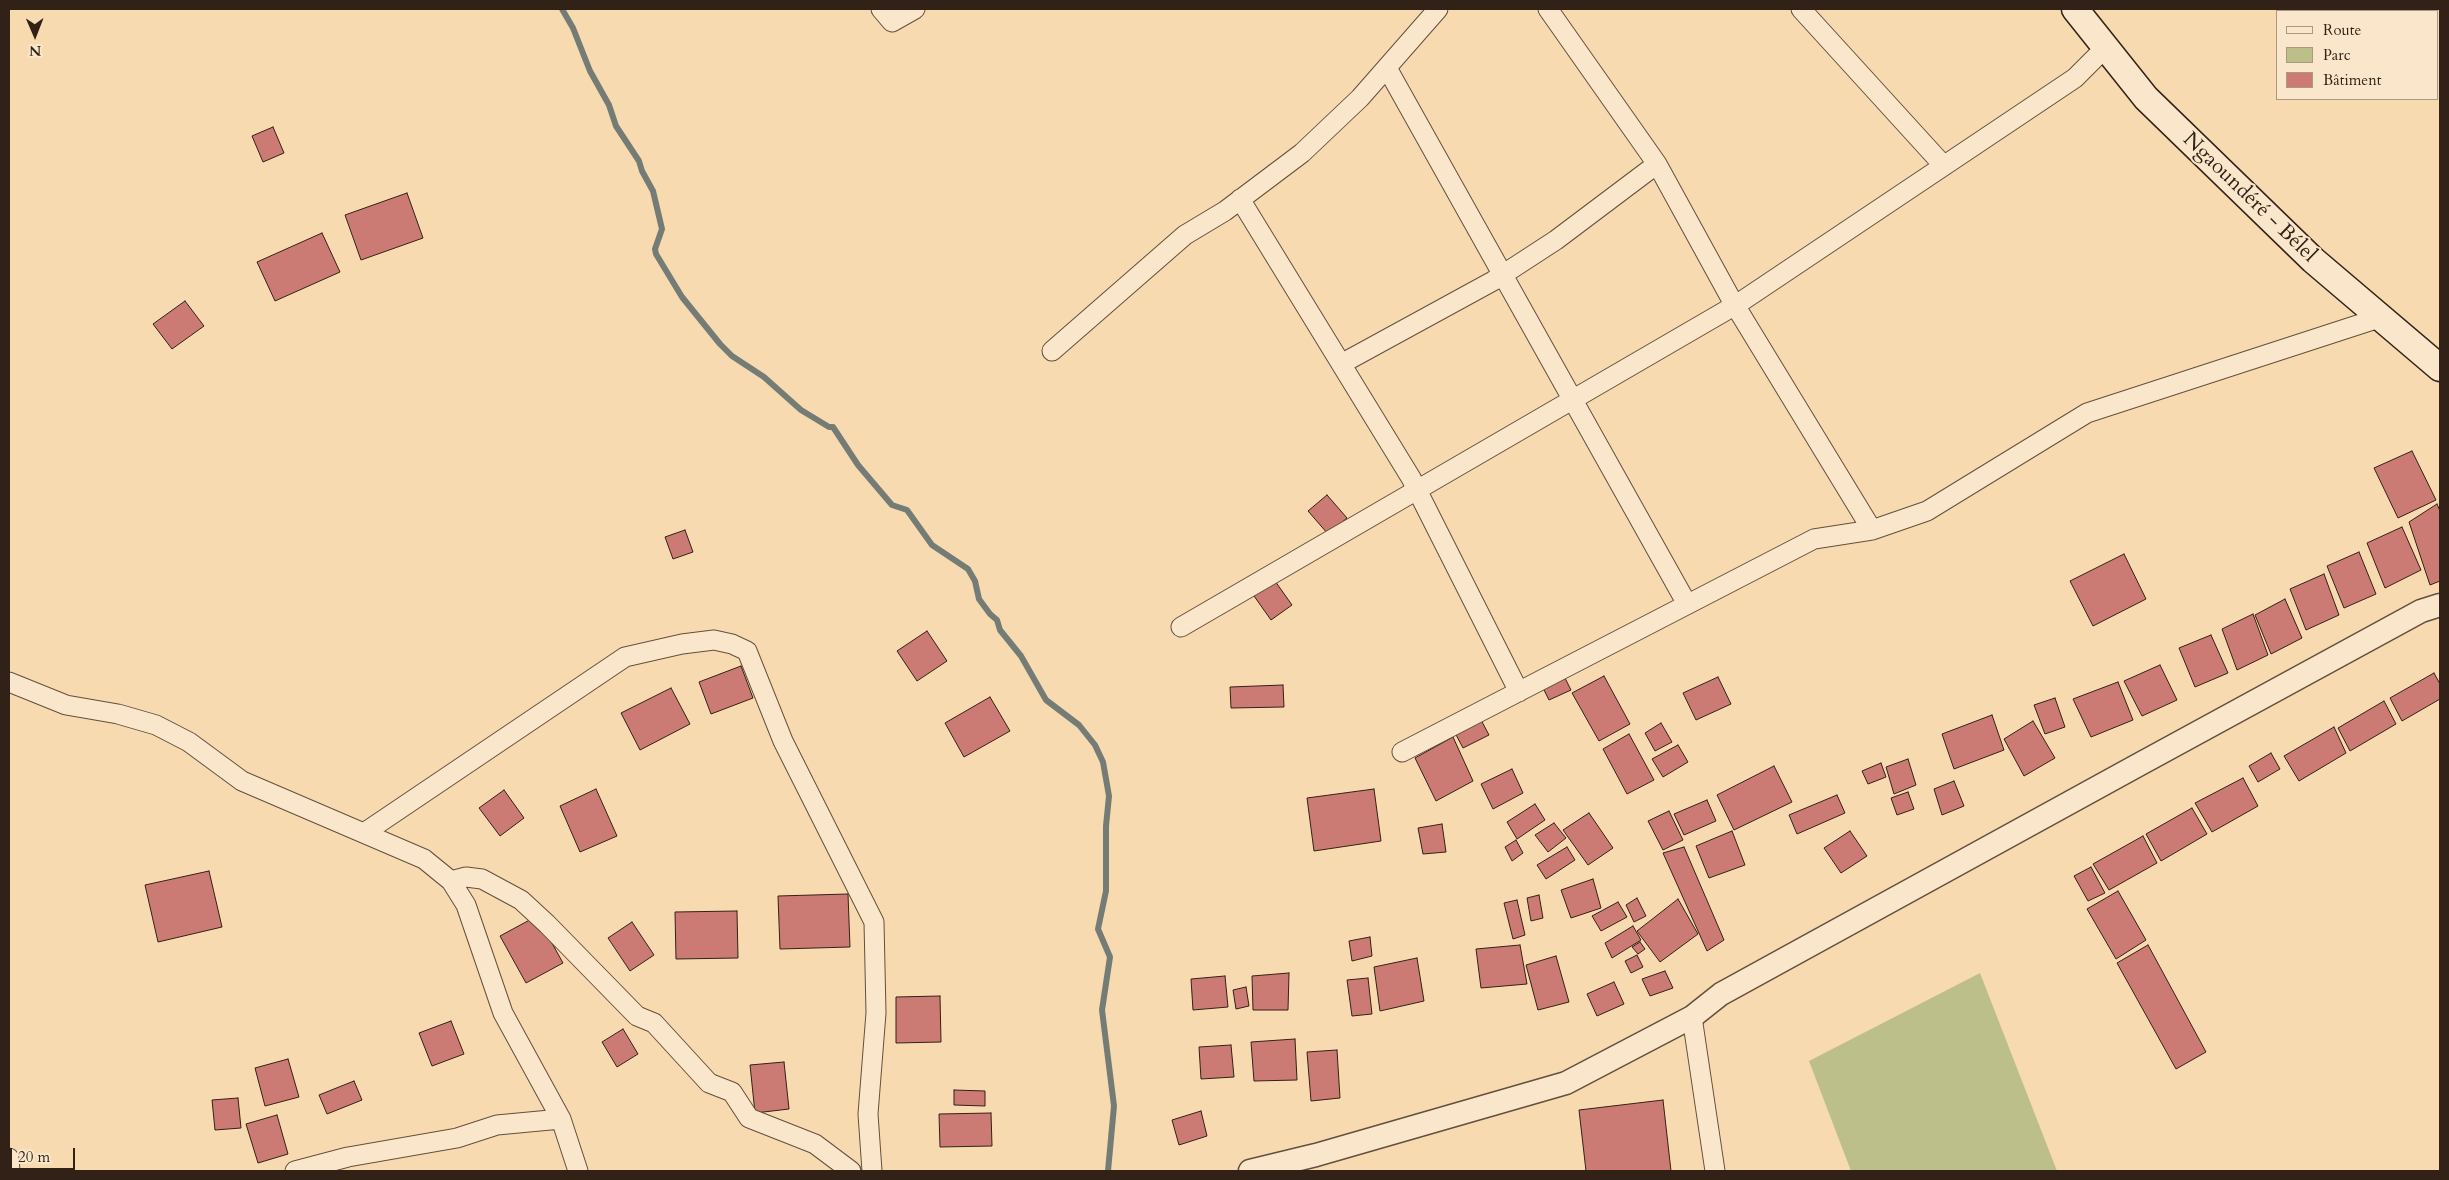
<!DOCTYPE html>
<html>
<head>
<meta charset="utf-8">
<style>
	body { margin:0 }
	#map { position:relative; width:2449px; height:1180px; overflow:hidden; background:#f7daaf; font-family:Cardo,serif }
	canvas { display:block }
	.frame { position:absolute; inset:0; border:10px solid #322117; pointer-events:none }
	.legend { position:absolute; left:2276px; top:10px; width:162px; height:90px; box-sizing:border-box; background:#fae7cb; border:1px solid #aa9883; margin:0; padding:6px 9px; list-style:none; font-size:15px; color:#322117 }
	.legend li { display:flex; align-items:center; gap:10px; height:25px }
	.legend b { width:25px; border:1px solid #aa9883 }
	.north { position:absolute; left:10px; top:10px; width:50px; height:50px; -webkit-text-stroke:4px #fae7cb; paint-order:stroke; rotate:179deg; font-size:14px; font-weight:700; line-height:20px; text-align:center; color:#322117 }
	.north::after { content:''; display:block; margin:auto; width:18px; height:22px; background:#322117; clip-path:polygon(50% 0,100% 100%,50% 72%,0 100%) }
	.scale { position:absolute; left:10px; top:1148px; width:65px; height:22px; box-sizing:border-box; border:2px solid #322117; border-top:0; padding-left:6px; font-size:15px; line-height:18px; white-space:nowrap; color:#322117; -webkit-text-stroke:4px #fae7cb; paint-order:stroke }
</style>
</head>
<body>
<div id="map">
<canvas width="2449" height="1180"></canvas>
<div class="frame"></div>
<ul class="legend">
<li><b style="height:6px;background:#fae7cb"></b>Route</li>
<li><b style="height:14px;background:#bdbf8a"></b>Parc</li>
<li><b style="height:14px;background:#cb7b73"></b>Bâtiment</li>
</ul>
<div class="north">N</div>
<div class="scale">20 m</div>
</div>
<script>
const context = document.querySelector('canvas').getContext('2d');
context.lineJoin = 'round';
function paint(path, color) { context.fillStyle = color; context.fill(path, 'evenodd'); }
const poly = rows => new Path2D(rows.map(r => 'M' + r).join(''));
function stroke(path, color, width, dash) { context.strokeStyle = color; context.lineWidth = width; context.lineCap = dash ? 'butt' : 'round'; context.setLineDash(dash || []); context.stroke(path); }
function label(font, color, halo, rows, align = 'center') {
  context.font = font + ' Cardo,serif'; context.lineWidth = 4; context.setLineDash([]); context.textBaseline = 'middle'; context.strokeStyle = halo; context.fillStyle = color; for (const [text, x, y, turn = 0] of rows) {
    context.save(); context.translate(x, y); context.rotate((+turn || 0) * Math.PI / 180); context.textAlign = isNaN(turn) ? turn : align; if (halo) context.strokeText(text, 0, 0); context.fillText(text, 0, 0); context.restore();
  }
}
paint(poly([
	[1980,973,2057,1171,1851,1171,1809,1061]
]), '#bdbf8a');
stroke(poly([
	[562,9,573,28,590,71,609,105,616,126,639,161,642,171,653,191,662,229,655,249,656,254,682,297,720,344,732,356,764,377,801,410,829,427,833,427,858,465,892,505,907,510,932,545,968,569,975,581,979,599,990,614,997,620,1000,630,1021,656,1046,700,1079,725,1095,745,1103,762,1109,796,1106,826,1106,891,1098,929,1110,957,1102,1010,1114,1106,1108,1171]
]), '#757c76', 6);
const building = poly([
	[273,127,284,153,263,162,252,136,273,127],
	[407,193,423,238,361,260,345,215,407,193],
	[322,233,340,272,275,301,257,262,322,233],
	[185,301,204,326,172,349,153,324,185,301],
	[2412,451,2436,500,2398,518,2374,468,2412,451],
	[1327,495,1347,518,1328,534,1308,511,1327,495],
	[2437,504,2440,511,2440,581,2430,585,2409,522,2437,504],
	[2402,527,2421,570,2385,588,2367,543,2402,527],
	[685,530,693,552,673,559,665,537,685,530],
	[2359,552,2376,594,2344,608,2327,566,2359,552],
	[2124,554,2146,599,2093,626,2070,581,2124,554],
	[2324,574,2339,615,2306,630,2290,589,2324,574],
	[1275,581,1292,605,1271,620,1254,596,1275,581],
	[2285,599,2302,638,2271,654,2255,615,2285,599],
	[2253,614,2268,655,2237,670,2222,629,2253,614],
	[927,631,947,661,917,681,897,651,927,631],
	[2211,635,2228,673,2195,687,2179,648,2211,635],
	[2160,665,2177,700,2142,716,2124,681,2160,665],
	[741,666,753,698,711,714,699,682,741,666],
	[2434,673,2440,684,2440,699,2402,721,2390,698,2434,673],
	[1564,676,1571,690,1549,700,1542,686,1564,676],
	[1604,676,1630,724,1599,741,1572,693,1604,676],
	[1718,677,1731,704,1696,720,1683,693,1718,677],
	[2118,682,2133,720,2091,737,2073,699,2118,682],
	[1283,685,1284,707,1231,708,1230,687,1283,685],
	[671,688,690,724,640,750,621,713,671,688],
	[990,697,1010,731,964,757,945,723,990,697],
	[2055,698,2065,727,2045,734,2034,705,2055,698],
	[2384,701,2396,724,2350,751,2338,728,2384,701],
	[1992,715,2004,750,1954,769,1942,734,1992,715],
	[1480,718,1489,735,1463,748,1454,731,1480,718],
	[2033,721,2055,758,2024,776,2004,739,2033,721],
	[1661,723,1672,742,1655,751,1645,733,1661,723],
	[2334,727,2346,753,2299,781,2284,756,2334,727],
	[1629,734,1654,780,1627,794,1603,749,1629,734],
	[1453,737,1473,781,1436,801,1415,758,1453,737],
	[1678,745,1688,762,1663,777,1652,759,1678,745],
	[2271,753,2280,769,2258,782,2249,766,2271,753],
	[1908,759,1916,785,1894,794,1886,767,1908,759],
	[1881,763,1886,777,1868,784,1862,771,1881,763],
	[1774,766,1792,802,1734,830,1717,795,1774,766],
	[1512,769,1523,793,1493,809,1481,784,1512,769],
	[2243,778,2258,806,2212,832,2195,803,2243,778],
	[1954,781,1964,806,1942,815,1934,789,1954,781],
	[596,789,617,836,580,852,560,806,596,789],
	[1374,789,1381,841,1314,851,1307,798,1374,789],
	[504,790,524,818,500,836,479,808,504,790],
	[1908,792,1914,809,1897,815,1891,798,1908,792],
	[1837,795,1845,813,1797,834,1789,815,1837,795],
	[1707,800,1716,821,1684,835,1674,814,1707,800],
	[1535,804,1545,820,1517,839,1507,822,1535,804],
	[2192,808,2207,834,2161,861,2146,834,2192,808],
	[1669,811,1683,840,1663,850,1648,821,1669,811],
	[1589,813,1613,848,1588,865,1563,830,1589,813],
	[1554,823,1566,838,1548,852,1535,835,1554,823],
	[1442,824,1446,852,1423,854,1418,828,1442,824],
	[1732,831,1745,865,1709,878,1696,846,1732,831],
	[1850,831,1867,856,1841,873,1824,848,1850,831],
	[2143,836,2157,863,2109,890,2093,864,2143,836],
	[1516,840,1523,853,1512,861,1505,847,1516,840],
	[1567,847,1575,860,1546,879,1537,865,1567,847],
	[1684,847,1724,940,1707,951,1663,853,1684,847],
	[2091,867,2105,893,2088,901,2074,876,2091,867],
	[209,871,222,927,158,942,145,885,209,871],
	[1593,879,1601,908,1571,918,1561,890,1593,879],
	[2118,891,2146,940,2116,959,2087,909,2118,891],
	[848,894,850,947,780,949,778,896,848,894],
	[1539,895,1543,918,1531,921,1527,898,1539,895],
	[1637,898,1646,916,1634,922,1626,905,1637,898],
	[1678,899,1698,934,1660,962,1637,931,1678,899],
	[1517,900,1525,935,1513,939,1504,903,1517,900],
	[1618,902,1627,917,1601,931,1592,916,1618,902],
	[737,911,738,958,676,959,675,912,737,911],
	[537,916,563,963,526,983,500,936,537,916],
	[632,922,654,955,630,971,608,938,632,922],
	[1633,926,1641,940,1612,958,1605,943,1633,926],
	[1370,937,1372,956,1352,961,1349,941,1370,937],
	[1640,942,1645,949,1638,954,1632,947,1640,942],
	[1520,945,1527,984,1481,988,1476,949,1520,945],
	[2148,945,2206,1052,2176,1069,2117,963,2148,945],
	[1637,955,1643,967,1631,973,1625,961,1637,955],
	[1556,956,1569,1002,1538,1010,1526,965,1556,956],
	[1417,958,1424,1001,1380,1011,1374,967,1417,958],
	[1665,971,1673,988,1650,996,1642,979,1665,971],
	[1289,973,1288,1010,1253,1010,1252,976,1289,973],
	[1225,976,1228,1007,1193,1010,1191,979,1225,976],
	[1368,978,1372,1014,1352,1016,1347,980,1368,978],
	[1614,982,1624,1004,1597,1016,1587,994,1614,982],
	[1246,987,1249,1006,1236,1009,1233,990,1246,987],
	[940,996,941,1042,896,1043,896,997,940,996],
	[451,1021,464,1054,432,1066,419,1033,451,1021],
	[623,1029,638,1054,617,1067,602,1042,623,1029],
	[1295,1039,1297,1080,1254,1081,1251,1042,1295,1039],
	[1231,1045,1234,1077,1201,1079,1199,1047,1231,1045],
	[1337,1050,1340,1098,1311,1101,1307,1052,1337,1050],
	[288,1059,299,1097,265,1106,255,1068,288,1059],
	[784,1062,789,1109,755,1113,750,1065,784,1062],
	[354,1081,362,1100,327,1114,319,1095,354,1081],
	[954,1090,985,1091,985,1106,954,1105,954,1090],
	[238,1098,241,1128,215,1130,212,1100,238,1098],
	[1663,1100,1671,1171,1586,1171,1579,1110,1663,1100],
	[1201,1111,1207,1136,1179,1145,1172,1120,1201,1111],
	[991,1113,992,1146,940,1147,939,1114,991,1113],
	[277,1115,288,1154,258,1163,246,1124,277,1115]
]);
paint(building, '#cb7b73');
stroke(building, '#322117', 1);
const minor = poly([
	[881,9,892,22,915,9],
	[1548,9,1657,164,1730,297,1872,530],
	[1801,9,1944,166],
	[2331,9,2334,11],
	[1387,68,1687,604],
	[1240,199,1411,478,1519,692],
	[1052,351,1185,235,1225,211,1302,153,1360,98,1438,9],
	[1341,364,1493,281,1556,240,1657,164],
	[1181,627,1739,303,2075,78,2106,47],
	[9,682,66,705,118,714,156,725,189,742,242,781,424,859,451,881,466,905,503,1013,561,1119,578,1171],
	[1402,752,1814,539,1872,530,1927,511,2087,413,2379,318],
	[364,833,625,657,682,644,714,640,732,644,747,651,783,741,874,922,876,1013,868,1114,872,1171],
	[451,881,466,877,482,879,521,900,547,924,637,1016,654,1023,709,1083,732,1092,749,1118,815,1144,851,1171],
	[1692,1017,1715,1171],
	[9,1158,10,1171],
	[295,1171,348,1157,457,1138,497,1125,561,1119]
]);
const tertiary = poly([
	[1250,1171,1316,1155,1566,1083,1692,1017,1721,994,2140,764,2421,611,2440,605]
]);
const secondary = poly([
	[2075,9,2146,98,2313,260,2440,368]
]);
stroke(minor, '#634f3d', 21);
stroke(tertiary, '#634f3d', 25);
stroke(secondary, '#322117', 29);
stroke(minor, '#fae7cb', 19);
stroke(tertiary, '#fae7cb', 22);
stroke(secondary, '#fae7cb', 26);
label('21px', '#322117', '#fae7cb', [
	["Ngaoundéré - Bélel",2249,198,44]
]);
</script>
</body>
</html>
